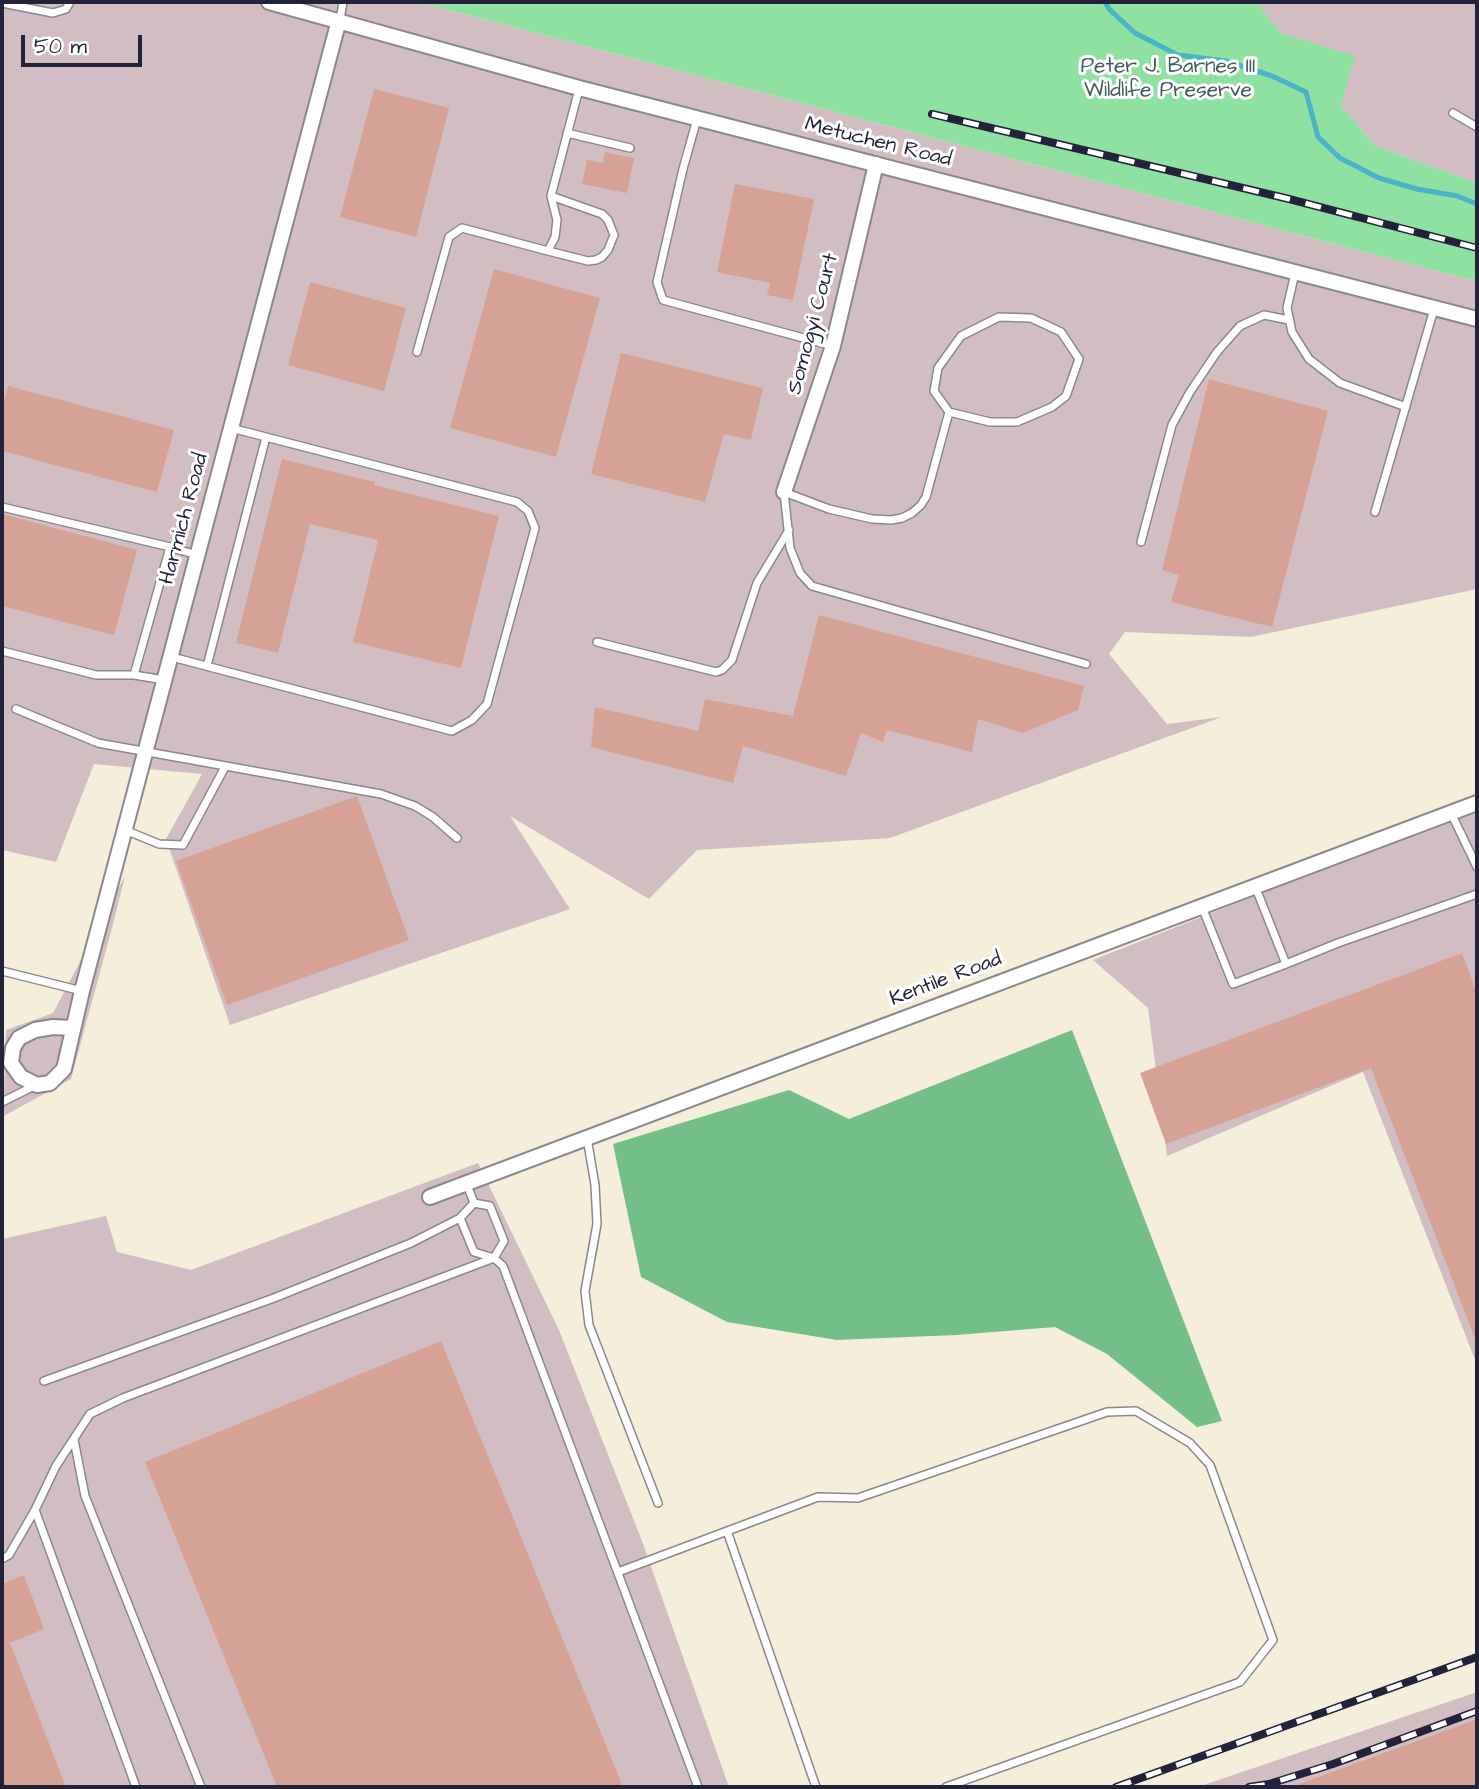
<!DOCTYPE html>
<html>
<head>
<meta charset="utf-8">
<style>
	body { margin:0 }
	#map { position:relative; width:1479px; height:1789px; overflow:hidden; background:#f4eedb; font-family:"Architects Daughter",sans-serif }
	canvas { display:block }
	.frame { position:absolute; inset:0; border:4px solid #22223b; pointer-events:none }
	.scale { position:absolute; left:21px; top:35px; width:121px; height:32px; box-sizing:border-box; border:4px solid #22223b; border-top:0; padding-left:9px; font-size:21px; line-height:24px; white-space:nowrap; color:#22223b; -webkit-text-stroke:5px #fff; paint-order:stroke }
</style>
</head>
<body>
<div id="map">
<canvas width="1479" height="1789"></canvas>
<div class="frame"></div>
<div class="scale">50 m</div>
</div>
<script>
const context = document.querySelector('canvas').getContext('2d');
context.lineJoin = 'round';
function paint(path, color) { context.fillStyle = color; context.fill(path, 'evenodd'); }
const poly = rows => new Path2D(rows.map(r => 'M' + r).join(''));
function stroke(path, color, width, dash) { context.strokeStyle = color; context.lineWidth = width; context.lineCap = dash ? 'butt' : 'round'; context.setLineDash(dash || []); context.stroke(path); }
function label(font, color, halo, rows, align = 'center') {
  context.font = font + ' "Architects Daughter",sans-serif'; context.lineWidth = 6; context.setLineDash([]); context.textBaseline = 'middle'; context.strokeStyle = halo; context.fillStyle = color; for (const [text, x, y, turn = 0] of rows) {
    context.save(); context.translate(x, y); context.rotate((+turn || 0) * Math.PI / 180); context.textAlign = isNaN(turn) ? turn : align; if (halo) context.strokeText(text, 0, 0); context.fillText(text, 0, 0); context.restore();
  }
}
paint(poly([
	[2,2,419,2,1471,280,1477,277,1477,589,1251,637,1125,632,1109,654,1167,724,1222,717,890,838,697,850,649,899,510,816,570,909,230,1025,166,839,202,774,94,764,56,862,2,850],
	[1264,2,1477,2,1477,183,1375,146,1259,7],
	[1477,808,1477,1365,1363,1072,1167,1156,1148,1008,1093,960],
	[125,876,112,928,71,1079,2,1117,2,1093,4,1092,6,1030,53,1013],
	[478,1163,559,1330,642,1541,729,1787,2,1787,2,1239,106,1216,117,1252,191,1270],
	[1477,1692,1477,1787,1198,1787]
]), '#d2bec2');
paint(poly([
	[419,2,1264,2,1260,7,1281,33,1355,56,1341,105,1375,146,1477,183,1477,277,1471,280]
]), '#8fe1a1');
paint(poly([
	[1072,1030,1222,1421,1197,1427,1107,1354,1055,1327,956,1335,837,1340,727,1322,641,1277,613,1144,789,1090,849,1119]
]), '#73bf87');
stroke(poly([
	[1105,2,1109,9,1135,33,1178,55,1226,61,1272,76,1306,92,1318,137,1340,158,1379,178,1417,189,1457,196,1477,204]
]), '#49b3c7', 5);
paint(poly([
	[374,89,449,108,416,237,340,217],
	[605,152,634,158,627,193,582,184,587,160,603,163],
	[735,184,814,199,793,300,767,295,770,283,717,272],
	[494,269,600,298,556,457,450,428],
	[310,282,406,308,384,391,288,365],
	[621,353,763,388,751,440,724,434,705,502,591,474],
	[1209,379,1328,411,1272,627,1171,602,1179,575,1162,570],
	[8,386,174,430,157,492,2,451,2,409],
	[282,459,375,482,374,485,499,516,461,668,353,642,378,540,310,524,278,653,236,643],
	[2,514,137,550,114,635,2,606],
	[819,615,1084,686,1078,710,1023,733,978,719,972,752,887,730,883,742,861,733,846,776,743,746,733,783,591,747,595,707,698,731,705,699,793,716],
	[357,796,409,940,227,1005,176,861],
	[1462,953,1477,994,1476,1341,1371,1068,1166,1144,1140,1073],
	[441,1341,623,1787,277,1787,145,1462],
	[24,1575,44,1629,10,1643,66,1787,2,1787,2,1584],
	[1477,1719,1477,1787,1294,1787,1294,1786]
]), '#d6a296');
const lane = poly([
	[2,3,53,13,66,9,70,2],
	[340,20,343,2],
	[1453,113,1477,127],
	[697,119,683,169,657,282,663,300,833,346],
	[567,133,630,148],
	[548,251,588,261,596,260,602,257,608,250,614,235,608,220,602,214,551,196],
	[1295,273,1287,308,1292,332,1309,359,1340,383,1406,407],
	[417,352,449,237,462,228,548,251,555,237,557,220,551,196,579,89],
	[949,412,990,422,1017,422,1052,407,1066,396,1079,359,1061,332,1031,318,999,317,961,336,938,368,934,391,949,412,926,497,921,505,912,513,902,518,891,520,872,519,829,509,784,492,790,548,800,573,812,586,1086,664],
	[2,507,170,547,134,675],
	[1375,512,1434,309],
	[1141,542,1172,425,1190,392,1217,352,1240,326,1264,315,1289,320],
	[170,547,197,555],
	[597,642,716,672,722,670,732,660,757,583,789,530],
	[2,651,96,675,134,675,164,680],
	[172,657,452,731,472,720,487,704,535,528,528,511,517,502,231,428],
	[207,666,266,437],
	[16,709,98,743,381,794,415,806,433,817,457,838],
	[1451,813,1477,867],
	[125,830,159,844,183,845,225,767],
	[1202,907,1233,984,1286,964,1255,886],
	[1286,964,1338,943,1477,894],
	[2,971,82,991],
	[2,1102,36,1085],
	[587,1138,595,1185,597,1224,585,1291,589,1325,658,1503],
	[466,1182,474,1203],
	[474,1203,490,1206,504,1241,494,1258,474,1252,460,1218,474,1203],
	[44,1381,274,1298,411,1243,460,1218],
	[74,1440,85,1496,201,1787],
	[35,1510,136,1787],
	[727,1531,816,1787],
	[2,1559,9,1555,35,1510,56,1466,90,1414,123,1398,494,1258,503,1266,698,1787],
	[618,1572,818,1497,858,1498,1107,1412,1136,1411,1190,1443,1210,1465,1273,1640,1240,1682,946,1787]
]);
const street = poly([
	[269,2,579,88,1477,319],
	[784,492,833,346,876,164],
	[73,1028,53,1027,35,1030,19,1038,13,1048,11,1063,21,1077,37,1085,50,1083,64,1069,82,991,339,20],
	[430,1197,1477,803]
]);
stroke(lane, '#8b888b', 10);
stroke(street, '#8b888b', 18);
stroke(lane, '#fff', 7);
stroke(street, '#fff', 14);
const rail = poly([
	[932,114,1289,199,1477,248],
	[1116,1787,1477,1657],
	[1249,1787,1269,1784,1333,1764,1477,1711]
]);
stroke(rail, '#22223b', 8);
stroke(rail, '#fff', 5, [16]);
label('21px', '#435b5a', '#fff', [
	["Peter J. Barnes III",1168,68],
	["Wildlife Preserve",1168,92]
]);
label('21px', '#22223b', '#fff', [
	["Metuchen Road",878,143,14],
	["Somogyi Court",814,324,-75],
	["Harmich Road",185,519,-75],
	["Kentile Road",946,980,-21]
]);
</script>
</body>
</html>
